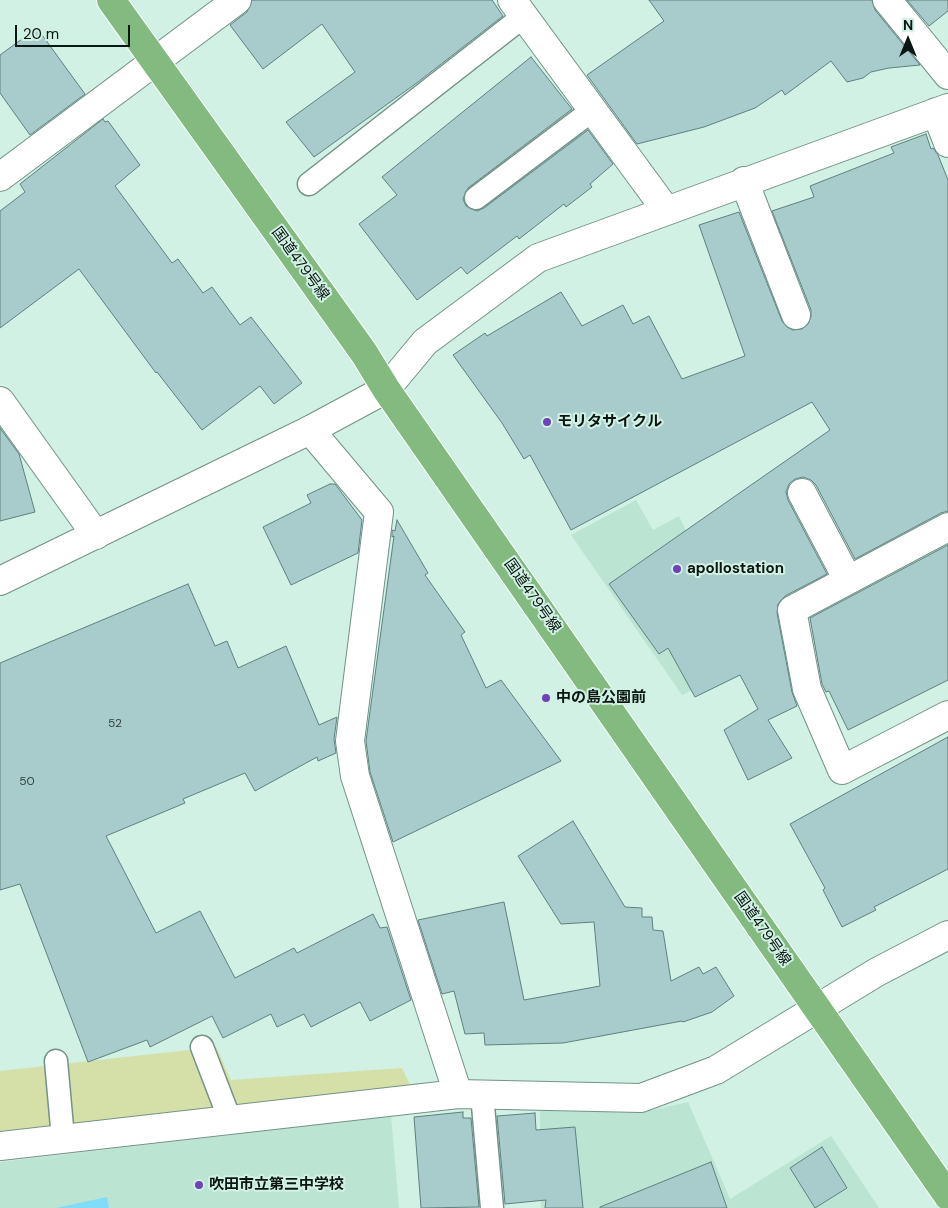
<!DOCTYPE html>
<html>
<head>
<meta charset="utf-8">
<style>
	body { margin:0 }
	#map { position:relative; width:948px; height:1208px; overflow:hidden; background:#d0f1e3; font-family:"DM Sans",sans-serif }
	canvas { display:block }
	.north { position:absolute; left:883px; top:15px; width:50px; height:50px; -webkit-text-stroke:4px #d0f1e3; paint-order:stroke; rotate:0deg; font-size:14px; font-weight:700; line-height:20px; text-align:center; color:#0a1612 }
	.north::after { content:''; display:block; margin:auto; width:18px; height:22px; background:#0a1612; clip-path:polygon(50% 0,100% 100%,50% 72%,0 100%) }
	.scale { position:absolute; left:15px; top:25px; width:115px; height:22px; box-sizing:border-box; border:2px solid #0a1612; border-top:0; padding-left:6px; font-size:15px; line-height:18px; white-space:nowrap; color:#0a1612; -webkit-text-stroke:4px #d0f1e3; paint-order:stroke }
</style>
</head>
<body>
<div id="map">
<canvas width="948" height="1208"></canvas>
<div class="north">N</div>
<div class="scale">20 m</div>
</div>
<script>
const context = document.querySelector('canvas').getContext('2d');
context.lineJoin = 'round';
function paint(path, color) { context.fillStyle = color; context.fill(path, 'evenodd'); }
const poly = rows => new Path2D(rows.map(r => 'M' + r).join(''));
function stroke(path, color, width, dash) { context.strokeStyle = color; context.lineWidth = width; context.lineCap = dash ? 'butt' : 'round'; context.setLineDash(dash || []); context.stroke(path); }
function label(font, color, halo, rows, align = 'center') {
  context.font = font + ' "DM Sans","Noto Sans JP",sans-serif'; context.lineWidth = 4; context.setLineDash([]); context.textBaseline = 'middle'; context.strokeStyle = halo; context.fillStyle = color; for (const [text, x, y, turn = 0] of rows) {
    context.save(); context.translate(x, y); context.rotate((+turn || 0) * Math.PI / 180); context.textAlign = isNaN(turn) ? turn : align; if (halo) context.strokeText(text, 0, 0); context.fillText(text, 0, 0); context.restore();
  }
}
paint(poly([
	[636,500,653,530,679,516,688,535,782,648,682,695,571,535],
	[688,1102,730,1199,831,1136,879,1208,541,1208,540,1110,640,1113],
	[391,1116,399,1208,0,1208,0,1162]
]), '#bbe4d3');
paint(poly([
	[216,1047,231,1080,402,1068,411,1087,0,1134,0,1071]
]), '#d5e0a8');
paint(poly([
	[107,1197,109,1208,56,1208]
]), '#81dcf7');
const building = poly([
	[252,0,492,0,503,16,418,82,314,157,286,122,355,72,322,24,263,69,230,25,247,12,252,0],
	[649,0,872,0,875,10,920,65,889,68,871,72,863,78,847,82,831,61,785,95,782,90,755,108,704,127,637,144,587,75,664,21,649,0],
	[907,0,948,0,948,11,929,26,907,0],
	[37,28,85,94,30,135,0,93,0,55,37,28],
	[531,57,572,109,468,188,463,199,466,206,477,211,484,208,588,130,613,164,590,184,592,187,566,207,564,204,519,239,517,236,467,274,461,267,417,300,359,224,397,195,382,177,531,57],
	[103,119,105,122,108,121,140,165,115,186,172,263,178,259,203,293,212,287,240,325,251,317,302,383,274,404,260,386,202,430,157,372,156,373,79,269,0,328,0,211,25,192,20,184,103,119],
	[926,134,931,149,933,148,938,155,948,180,948,511,941,513,855,559,816,485,811,480,803,477,795,479,789,484,786,492,788,500,827,574,785,596,778,604,777,613,792,692,797,706,768,720,792,758,748,780,724,730,758,709,740,675,695,697,668,648,659,654,609,584,830,430,812,402,571,530,530,455,524,459,502,423,453,355,485,333,487,336,561,292,582,326,623,305,633,324,649,316,682,379,745,356,699,225,739,212,782,321,787,327,793,330,802,329,808,324,811,317,811,310,772,211,814,197,810,186,894,153,891,147,926,134],
	[0,428,19,454,35,512,0,521,0,428],
	[330,484,335,484,362,520,358,553,291,585,263,527,311,503,307,495,330,484],
	[397,520,428,573,425,575,465,632,461,635,486,688,501,680,561,761,393,842,370,772,366,741,394,536,392,537,392,530,395,531,397,520],
	[948,545,948,680,848,730,829,691,826,692,822,684,810,618,948,545],
	[188,584,215,646,227,641,238,668,286,646,319,725,337,717,334,739,336,753,318,761,317,757,255,791,245,773,183,799,185,803,106,836,156,933,200,911,235,978,294,948,297,953,373,914,380,928,387,927,411,1000,370,1021,360,1002,311,1027,304,1014,277,1027,271,1014,223,1038,212,1016,150,1047,147,1040,88,1062,20,884,0,890,0,663,188,584],
	[948,737,948,869,874,907,876,910,842,927,823,890,825,888,790,824,948,737],
	[573,821,625,907,642,908,642,917,652,917,653,930,663,931,671,981,699,967,703,974,716,967,734,996,712,1012,683,1022,682,1021,563,1043,485,1045,484,1033,465,1034,454,991,442,994,418,920,504,902,524,1000,600,986,594,922,561,924,518,856,573,821],
	[463,1112,463,1118,471,1118,479,1207,421,1208,414,1117,463,1112],
	[535,1113,536,1130,575,1127,583,1208,545,1208,546,1200,505,1204,497,1116,535,1113],
	[822,1147,847,1188,815,1208,790,1168,822,1147],
	[711,1162,727,1208,600,1208,600,1207,711,1162]
]);
paint(building, '#a8cccb');
stroke(building, '#5e807f', 1);
const service = poly([
	[309,184,524,16],
	[476,198,594,109],
	[202,1047,230,1120],
	[56,1061,63,1138],
	[482,1094,492,1208]
]);
const minor = poly([
	[512,0,666,210],
	[887,0,948,75],
	[936,112,948,143],
	[0,177,237,0],
	[744,181,796,315],
	[386,389,425,342,538,258,948,108],
	[0,401,96,535],
	[310,430,379,512,350,741,355,776,458,1094],
	[802,493,848,580],
	[948,527,792,610,807,689,842,770,948,715],
	[0,1146,458,1094,641,1098,716,1070,877,972,948,935]
]);
const tertiary = poly([
	[0,581,310,430,386,389]
]);
const trunk = poly([
	[111,0,364,353,386,389,761,928]
]);
stroke(service, '#749286', 25);
stroke(minor, '#749286', 30);
stroke(tertiary, '#749286', 30);
stroke(trunk, '#fff', 30);
stroke(service, '#fff', 22);
stroke(minor, '#fff', 28);
stroke(tertiary, '#fff', 28);
stroke(trunk, '#82ba7f', 28);
const trunkBridge = poly([
	[761,928,948,1196]
]);
stroke(trunkBridge, '#fff', 30, []);
stroke(trunkBridge, '#82ba7f', 28);
for (const [x, y, r, color] of [
	[547,422,5,"#6d42ba"],
	[677,569,5,"#6d42ba"],
	[546,698,5,"#6d42ba"],
	[199,1185,5,"#6d42ba"]
]) { const dot = new Path2D(); dot.arc(x, y, r, 0, 2 * Math.PI); context.fillStyle = color; context.fill(dot); stroke(dot, '#d0f1e3', 2); }
label('12px', '#324440', null, [
	["52",115,724],
	["50",27,782]
]);
label('15px', '#0a1612', '#d0f1e3', [
	["国道479号線",300,264,54],
	["国道479号線",532,596,55],
	["国道479号線",762,929,55]
]);
label('bold 15px', '#0a1612', '#d0f1e3', [
	["モリタサイクル",557,422],
	["apollostation",687,569],
	["中の島公園前",556,698],
	["吹田市立第三中学校",209,1185]
], 'left');
</script>
</body>
</html>
